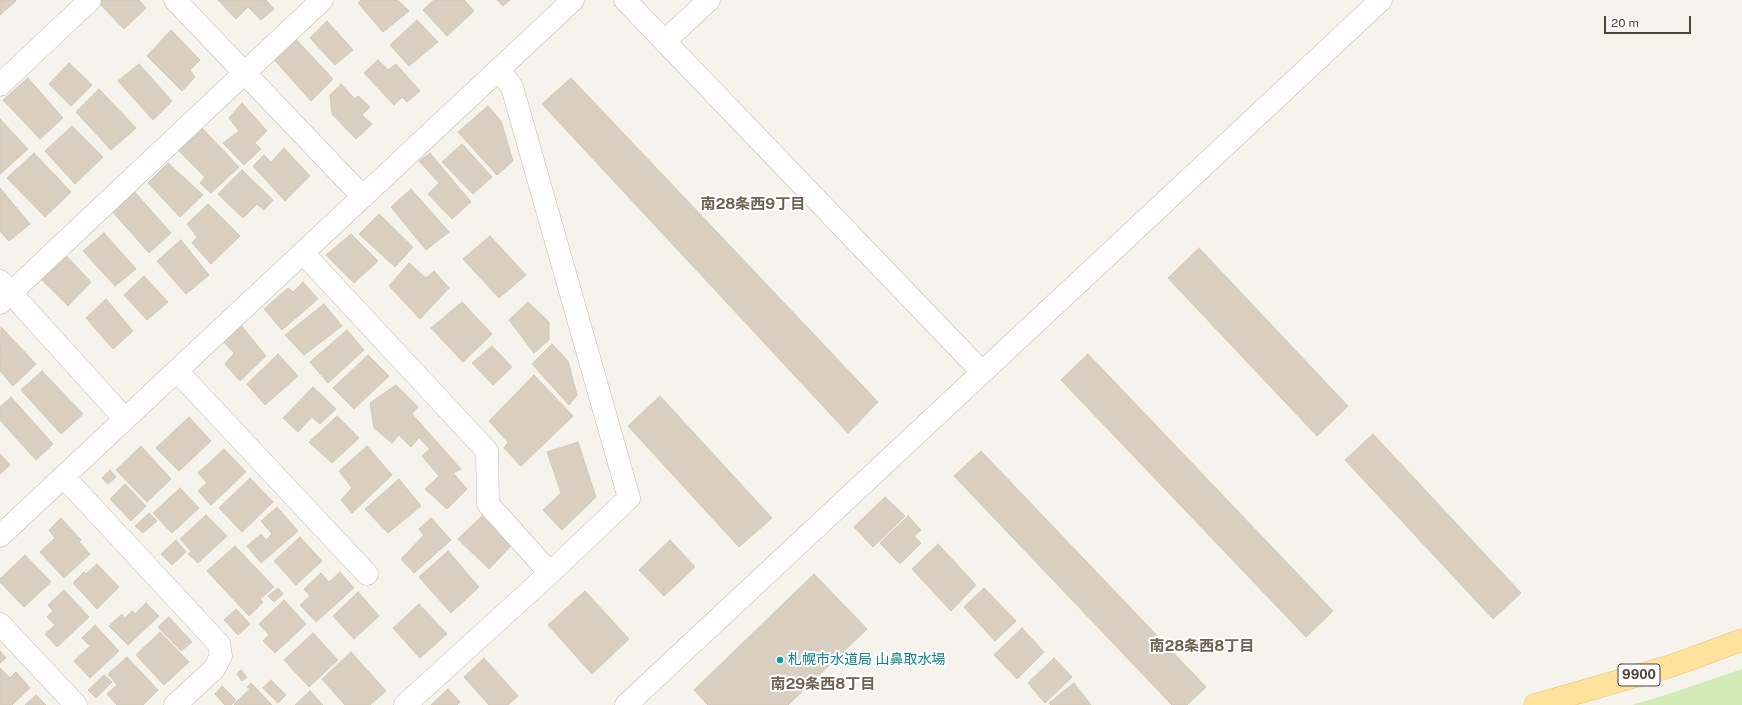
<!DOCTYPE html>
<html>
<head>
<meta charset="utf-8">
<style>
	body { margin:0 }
	#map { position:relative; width:1742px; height:705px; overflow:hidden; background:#f6f3ec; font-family:"Public Sans",sans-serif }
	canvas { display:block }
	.scale { position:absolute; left:1604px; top:16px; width:87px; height:18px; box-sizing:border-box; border:2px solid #4b4439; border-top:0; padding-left:5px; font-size:12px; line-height:14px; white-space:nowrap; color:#4b4439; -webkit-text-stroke:3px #fff; paint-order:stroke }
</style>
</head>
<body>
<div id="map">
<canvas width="1742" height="705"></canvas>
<div class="scale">20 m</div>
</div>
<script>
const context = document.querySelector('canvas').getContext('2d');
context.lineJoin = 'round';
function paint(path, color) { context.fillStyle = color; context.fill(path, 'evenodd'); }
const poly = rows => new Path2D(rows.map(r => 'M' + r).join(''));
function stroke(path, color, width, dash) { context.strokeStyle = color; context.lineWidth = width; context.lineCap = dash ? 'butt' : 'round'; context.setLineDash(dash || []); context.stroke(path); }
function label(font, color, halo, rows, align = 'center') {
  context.font = font + ' "Public Sans","Noto Sans JP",sans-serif'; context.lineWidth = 4; context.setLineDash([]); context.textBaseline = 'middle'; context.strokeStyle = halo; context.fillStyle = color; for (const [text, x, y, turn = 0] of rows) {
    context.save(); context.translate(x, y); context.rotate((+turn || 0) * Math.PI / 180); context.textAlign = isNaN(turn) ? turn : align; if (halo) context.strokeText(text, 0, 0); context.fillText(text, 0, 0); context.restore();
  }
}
paint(poly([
	[1742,669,1742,705,1632,705,1672,693]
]), '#d2eab5');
const building = poly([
	[0,0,15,0,16,1,0,15,0,0],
	[99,0,139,0,146,8,124,29,98,2,99,0],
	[218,0,266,0,274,9,261,20,248,7,236,19,218,0],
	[361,0,398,0,409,11,383,32,358,3,361,0],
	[434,0,464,0,474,11,447,36,423,10,434,0],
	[497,0,510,0,503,6,497,0],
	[417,20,438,42,409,66,390,45,417,20],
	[327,21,353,50,335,65,310,38,327,21],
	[171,30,200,60,190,70,195,77,182,91,147,56,171,30],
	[292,35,333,79,311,101,270,55,292,35],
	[378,60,388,70,396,64,420,91,407,102,402,97,394,105,364,73,378,60],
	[69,63,92,85,71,106,49,84,69,63],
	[139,64,172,101,153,120,118,81,139,64],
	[28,78,63,118,40,139,3,100,28,78],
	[571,78,878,402,848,433,542,104,571,78],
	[341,84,355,99,358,96,370,107,362,115,372,124,356,139,332,114,330,95,341,84],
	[99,89,136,128,111,150,76,112,99,89],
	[242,103,267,131,255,143,261,149,244,165,223,143,239,131,229,118,242,103],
	[488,106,501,121,513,161,497,175,458,132,488,106],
	[0,119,28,149,0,174,0,119],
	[72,126,103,157,75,184,45,151,72,126],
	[202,128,239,167,211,193,200,183,205,177,178,150,202,128],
	[462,144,492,177,473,194,442,162,462,144],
	[284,148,310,176,285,201,253,166,264,155,271,162,284,148],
	[34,153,71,192,45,217,7,178,34,153],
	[430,153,471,202,452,219,428,194,439,183,419,161,430,153],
	[168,163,203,195,180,217,148,183,168,163],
	[242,170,273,200,264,210,257,204,243,218,218,194,242,170],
	[0,188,30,224,9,241,0,231,0,188],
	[411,189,449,232,426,250,391,207,411,189],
	[133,190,171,233,149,253,111,210,133,190],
	[208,204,240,236,211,264,192,243,197,237,187,224,208,204],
	[379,214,413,247,395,267,359,234,379,214],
	[104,233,136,269,115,286,83,251,104,233],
	[351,234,378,261,354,283,326,255,351,234],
	[490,236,526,275,499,298,463,259,490,236],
	[181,240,209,275,186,294,157,261,181,240],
	[1199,248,1348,406,1317,436,1168,278,1199,248],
	[61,250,91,282,68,306,37,275,61,250],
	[409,263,426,278,434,271,449,288,420,319,389,286,409,263],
	[144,276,168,302,147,320,124,295,144,276],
	[303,282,318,299,282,330,264,309,288,288,293,292,303,282],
	[106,299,133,331,113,349,86,318,106,299],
	[462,302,492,334,463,362,431,328,462,302],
	[528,302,549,322,549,340,534,353,509,320,528,302],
	[324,304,342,326,304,355,285,335,324,304],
	[240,324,266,356,240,381,225,364,234,353,222,340,240,324],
	[1,327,36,364,13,386,0,371,1,327],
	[347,330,364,350,328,383,310,362,347,330],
	[552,344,568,361,577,395,569,405,532,364,552,344],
	[492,346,512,367,493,385,472,363,492,346],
	[278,354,298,376,265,405,247,384,278,354],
	[1088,354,1333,611,1306,637,1061,380,1088,354],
	[368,355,389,376,354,409,333,388,368,355],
	[42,371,83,414,61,434,21,390,42,371],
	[534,375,573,416,521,466,504,448,508,442,489,421,534,375],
	[396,385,418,407,412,414,461,469,453,473,467,489,447,509,425,489,439,476,422,456,430,449,419,438,411,447,399,435,392,443,374,428,370,403,396,385],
	[313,387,336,409,320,424,312,417,298,432,283,418,313,387],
	[660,396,772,518,739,547,628,426,660,396],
	[11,397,53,444,36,460,0,420,0,407,11,397],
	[337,416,359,438,332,463,309,442,337,416],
	[189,417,211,441,179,471,156,448,189,417],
	[1373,434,1521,593,1493,619,1345,460,1373,434],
	[578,442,596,497,562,530,543,510,561,493,547,452,578,442],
	[141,446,171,479,147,502,116,470,141,446],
	[367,446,392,475,352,513,341,500,352,488,339,471,367,446],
	[224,449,246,472,211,505,198,491,207,483,198,473,224,449],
	[981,451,1206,687,1187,705,1172,705,954,476,981,451],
	[0,454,10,465,0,474,0,454],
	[110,470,116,477,108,484,102,478,110,470],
	[250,478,273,502,242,532,219,508,250,478],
	[399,479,421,506,388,533,365,509,399,479],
	[125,484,146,506,131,521,110,499,125,484],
	[180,488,199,508,172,533,153,513,180,488],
	[885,497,905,516,873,547,854,527,885,497],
	[277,507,298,531,261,563,247,546,261,534,266,540,272,534,261,521,277,507],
	[149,513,157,521,143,533,135,526,149,513],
	[206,515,227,536,198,563,188,554,191,551,180,539,206,515],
	[482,516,511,546,489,569,458,539,482,516],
	[908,516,921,530,914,536,921,543,900,564,880,543,908,516],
	[61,518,81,540,79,542,90,554,64,578,40,552,55,538,49,530,61,518],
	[431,518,451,540,414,573,401,559,424,535,419,529,431,518],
	[300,537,322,561,296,585,274,561,300,537],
	[176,540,186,552,172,565,161,554,176,540],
	[670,540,695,567,664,596,639,570,670,540],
	[938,544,976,585,951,611,912,569,938,544],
	[235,546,274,587,260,599,263,602,249,616,207,571,235,546],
	[448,551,479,587,451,613,419,577,448,551],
	[25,555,51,582,24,607,0,582,0,579,25,555],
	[97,564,119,587,97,609,73,583,84,572,86,574,97,564],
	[340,572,354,588,316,622,300,605,310,596,304,589,321,573,329,582,340,572],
	[814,574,867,629,788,705,708,705,694,690,814,574],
	[278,588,283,594,274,602,268,596,278,588],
	[984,588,1016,621,995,641,964,607,984,588],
	[64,590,89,617,57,647,45,634,55,625,47,617,53,611,48,605,64,590],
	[585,591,629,639,592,674,548,625,585,591],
	[358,592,379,616,354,639,333,616,358,592],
	[284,600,306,624,275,653,263,641,269,635,259,624,284,600],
	[146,603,159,616,128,645,109,626,122,614,125,618,132,611,135,614,146,603],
	[419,604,447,634,420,658,393,628,419,604],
	[236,609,250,624,238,635,224,620,236,609],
	[169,617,192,642,181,651,158,627,169,617],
	[95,625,119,651,90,678,74,661,90,646,82,638,95,625],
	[1022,628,1044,652,1017,679,994,655,1022,628],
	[160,632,189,662,164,685,136,655,160,632],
	[313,633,338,660,309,687,284,660,313,633],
	[0,651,6,658,0,663,0,651],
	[351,652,386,691,370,705,345,705,322,679,351,652],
	[127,657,158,690,143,705,117,705,107,694,117,685,108,674,127,657],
	[484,658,518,696,508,705,489,705,464,677,484,658],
	[1054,658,1072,677,1045,703,1028,683,1054,658],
	[0,668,10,678,16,672,30,688,12,705,0,705,0,668],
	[241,670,247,677,242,681,237,674,241,670],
	[104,675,112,682,96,698,88,690,104,675],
	[271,680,286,695,278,703,263,688,271,680],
	[251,683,272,705,235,705,234,704,250,689,247,687,251,683],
	[1074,683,1091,705,1051,705,1049,703,1074,683],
	[222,686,236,700,231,705,225,705,215,694,222,686],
	[448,689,460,702,457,705,431,705,448,689],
	[310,691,323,705,295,705,310,691],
	[36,695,46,705,25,705,36,695]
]);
paint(building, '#d8cfc1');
stroke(building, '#d3c7b4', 1);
const minor = poly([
	[175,0,363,197],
	[625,0,982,372],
	[665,41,709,0],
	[0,85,90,0],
	[303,253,487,451,488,504,550,573],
	[0,281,125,419],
	[0,303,322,0],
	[177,371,367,574],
	[64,477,219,644,221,656,214,669,175,705],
	[0,536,573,0],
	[0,624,76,705],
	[405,705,550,573,629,498,512,87,499,70],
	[626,705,1381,0]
]);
const major = poly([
	[1535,705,1671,666,1742,640]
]);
stroke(minor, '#c2bbae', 23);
stroke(major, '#e6c16a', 23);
stroke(minor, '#fff', 22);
stroke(major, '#ffe39c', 22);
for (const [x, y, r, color] of [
	[780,660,4,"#0f9aa8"]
]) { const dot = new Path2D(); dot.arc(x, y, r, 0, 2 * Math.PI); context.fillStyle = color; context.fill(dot); stroke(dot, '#fff', 1.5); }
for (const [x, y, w] of [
	[1639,675,42]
]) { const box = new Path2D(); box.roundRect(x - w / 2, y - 11, w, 22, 3); context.fillStyle = '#fff'; context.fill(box); stroke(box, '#4b4439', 1); }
label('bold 13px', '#4b4439', null, [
	["9900",1639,675]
]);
label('14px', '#0d838f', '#fff', [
	["札幌市水道局 山鼻取水場",788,660]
], 'left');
label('bold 15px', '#6e6250', '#fff', [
	["南28条西9丁目",753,204],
	["南28条西8丁目",1202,646],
	["南29条西8丁目",823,684]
]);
</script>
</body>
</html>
